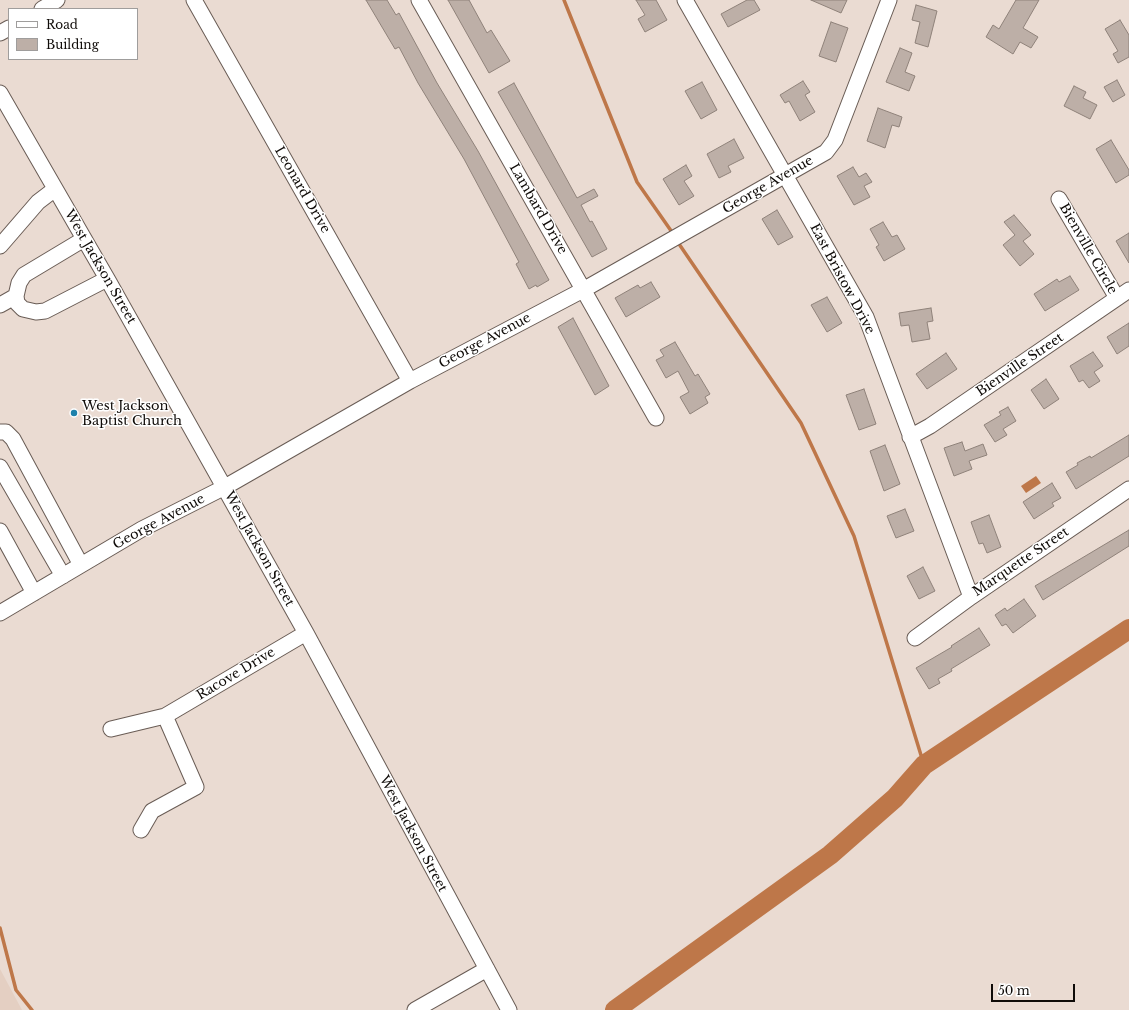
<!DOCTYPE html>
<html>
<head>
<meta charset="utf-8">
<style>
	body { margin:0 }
	#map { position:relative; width:1129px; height:1010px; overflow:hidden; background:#eadbd2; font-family:"Libre Baskerville",serif }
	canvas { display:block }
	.legend { position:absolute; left:8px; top:8px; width:130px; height:52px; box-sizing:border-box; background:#fff; border:1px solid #9f9d9c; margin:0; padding:5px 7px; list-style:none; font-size:12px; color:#0f0b08 }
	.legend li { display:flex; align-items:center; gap:8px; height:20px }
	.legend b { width:20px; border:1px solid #9f9d9c }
	.scale { position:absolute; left:991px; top:984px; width:84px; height:18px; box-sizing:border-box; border:2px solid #0f0b08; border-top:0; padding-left:5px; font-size:12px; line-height:14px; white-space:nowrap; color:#0f0b08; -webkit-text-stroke:3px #fff; paint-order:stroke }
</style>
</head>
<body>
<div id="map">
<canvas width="1129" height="1010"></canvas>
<ul class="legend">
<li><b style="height:5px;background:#fff"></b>Road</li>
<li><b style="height:11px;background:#bdafa7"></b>Building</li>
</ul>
<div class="scale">50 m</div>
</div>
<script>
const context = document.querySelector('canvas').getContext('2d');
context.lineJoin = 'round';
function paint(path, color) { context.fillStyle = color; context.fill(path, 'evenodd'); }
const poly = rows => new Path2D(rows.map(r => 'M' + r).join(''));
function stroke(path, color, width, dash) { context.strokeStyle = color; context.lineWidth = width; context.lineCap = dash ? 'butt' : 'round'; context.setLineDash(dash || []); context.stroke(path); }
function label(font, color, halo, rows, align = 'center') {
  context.font = font + ' "Libre Baskerville",serif'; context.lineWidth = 3; context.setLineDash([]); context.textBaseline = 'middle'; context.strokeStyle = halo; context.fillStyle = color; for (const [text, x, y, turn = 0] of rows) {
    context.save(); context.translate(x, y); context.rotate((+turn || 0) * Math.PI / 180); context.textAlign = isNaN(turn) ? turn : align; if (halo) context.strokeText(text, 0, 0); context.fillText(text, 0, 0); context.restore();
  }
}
paint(poly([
	[0,969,22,1010,0,1010]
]), '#e4cfc2');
paint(poly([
	[1036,476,1041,483,1026,493,1021,486]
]), '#be7749');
stroke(poly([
	[564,0,637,182,674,235],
	[677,241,801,423,854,536,924,765],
	[0,928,16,990,32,1010]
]), '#be7749', 3.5);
stroke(poly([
	[615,1010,830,855,895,798,924,765,1129,629]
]), '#be7749', 20);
const building = poly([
	[366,0,387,0,396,15,399,13,437,83,478,151,549,280,537,287,536,285,529,289,516,264,519,262,464,159,418,83,399,47,395,49,366,0],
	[448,0,469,0,487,33,491,30,510,61,489,73,448,0],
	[636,0,656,0,667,20,645,32,638,19,645,15,636,0],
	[747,0,754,0,760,10,728,27,721,14,747,0],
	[811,0,847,0,841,13,811,0],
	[1016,0,1039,0,1023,28,1038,37,1031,48,1020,42,1013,54,986,37,993,25,999,29,1016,0],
	[916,5,937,11,928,47,915,43,920,22,912,20,916,5],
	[1120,20,1129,35,1129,57,1118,63,1113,54,1118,51,1105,29,1120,20],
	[831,22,848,28,836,62,819,56,831,22],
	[900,48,912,53,905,72,915,76,909,91,886,82,900,48],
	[1117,80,1125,95,1113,102,1104,87,1117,80],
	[803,81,810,92,805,95,815,112,800,121,789,101,785,103,780,95,803,81],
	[702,82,717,110,701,119,685,91,702,82],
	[514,83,577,198,594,189,598,196,581,205,590,222,592,221,607,249,592,257,498,92,514,83],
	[1074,86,1086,92,1083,98,1097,105,1090,119,1064,106,1074,86],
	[878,108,902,117,899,127,892,125,885,148,867,141,878,108],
	[734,139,744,158,728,166,731,172,719,178,707,154,734,139],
	[1111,140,1129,170,1129,175,1116,183,1096,149,1111,140],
	[686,165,692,176,684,181,694,196,679,205,663,179,686,165],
	[853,167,859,177,866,173,872,182,864,186,870,197,854,205,837,176,853,167],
	[777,210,793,237,778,245,762,219,777,210],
	[1014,215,1031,235,1023,241,1034,254,1020,266,1003,245,1015,235,1004,222,1014,215],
	[883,222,892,237,897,235,905,249,884,261,876,247,879,245,870,229,883,222],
	[1129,233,1129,263,1116,241,1129,233],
	[1070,276,1079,290,1045,311,1034,294,1057,279,1059,282,1070,276],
	[651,282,660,297,626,317,615,298,638,285,640,288,651,282],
	[827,297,842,323,827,332,811,305,827,297],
	[931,308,933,321,927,322,930,339,912,342,909,325,901,326,899,313,931,308],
	[573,318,609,386,595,395,558,327,573,318],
	[1129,323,1129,346,1117,354,1107,337,1129,323],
	[675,342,695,376,698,374,710,394,705,397,708,403,690,414,680,397,689,392,678,371,666,378,656,360,664,356,660,350,675,342],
	[1093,352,1103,366,1094,372,1100,381,1089,388,1083,380,1079,382,1070,366,1093,352],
	[946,353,957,369,927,389,916,374,946,353],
	[1046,379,1059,399,1044,409,1031,390,1046,379],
	[864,389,876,424,859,430,846,395,864,389],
	[1008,407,1016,421,1003,429,1007,435,995,442,984,425,1001,415,999,412,1008,407],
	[1129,435,1129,456,1076,489,1066,472,1078,465,1077,463,1090,456,1091,458,1129,435],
	[962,442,965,451,983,444,987,455,969,461,972,469,954,476,944,448,962,442],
	[885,445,900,484,884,491,870,451,885,445],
	[1052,483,1061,498,1052,503,1054,506,1034,519,1023,502,1052,483],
	[905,509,914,531,896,538,887,516,905,509],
	[989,515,1001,547,987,553,983,543,979,544,971,522,989,515],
	[1129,530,1129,546,1043,600,1035,586,1129,530],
	[923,567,935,591,919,599,907,576,923,567],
	[1024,599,1036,616,1013,633,1006,624,1002,626,995,615,1005,608,1007,611,1024,599],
	[979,628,990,645,951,669,952,671,938,679,940,683,929,689,916,668,952,647,951,646,979,628]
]);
paint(building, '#bdafa7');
stroke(building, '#8f827a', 1);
const minor = poly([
	[194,0,410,381],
	[419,0,656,418],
	[685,0,866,317,971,597],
	[42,9,57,0],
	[0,33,9,28],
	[0,93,109,282,306,633,509,1010],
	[1059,199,1117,298],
	[84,239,24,275,19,283,16,296,17,303,23,309,36,312,45,311,107,279],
	[0,246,38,202,55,189],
	[0,305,16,296],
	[0,432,6,432,13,439,81,565],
	[910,437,930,426,1129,290],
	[0,467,63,576],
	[0,531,34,593],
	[0,613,142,529,225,487,410,381,583,290,826,152,835,140,889,0],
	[915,638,971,597,1129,489],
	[111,729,165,716,306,633],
	[141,830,152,811,196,787,165,716],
	[415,1010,487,969]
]);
stroke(minor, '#695c55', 17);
stroke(minor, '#fff', 15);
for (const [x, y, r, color] of [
	[74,413,4,"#1d81ab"]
]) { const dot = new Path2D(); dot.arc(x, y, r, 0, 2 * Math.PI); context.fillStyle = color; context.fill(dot); stroke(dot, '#fff', 1.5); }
label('13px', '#0f0b08', '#fff', [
	["George Avenue",768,185,-30],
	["Leonard Drive",302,190,60],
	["Lambard Drive",538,209,60],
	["Bienville Circle",1088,249,60],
	["West Jackson Street",100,267,60],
	["East Bristow Drive",842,279,62],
	["George Avenue",485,341,-28],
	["Bienville Street",1020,365,-34],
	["George Avenue",159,522,-28],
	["West Jackson Street",259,549,61],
	["Marquette Street",1021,562,-34],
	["Racove Drive",236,674,-31],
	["West Jackson Street",413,834,62]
]);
label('13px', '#0f0b08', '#fff', [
	["West Jackson",82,406],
	["Baptist Church",82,421]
], 'left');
</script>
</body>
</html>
